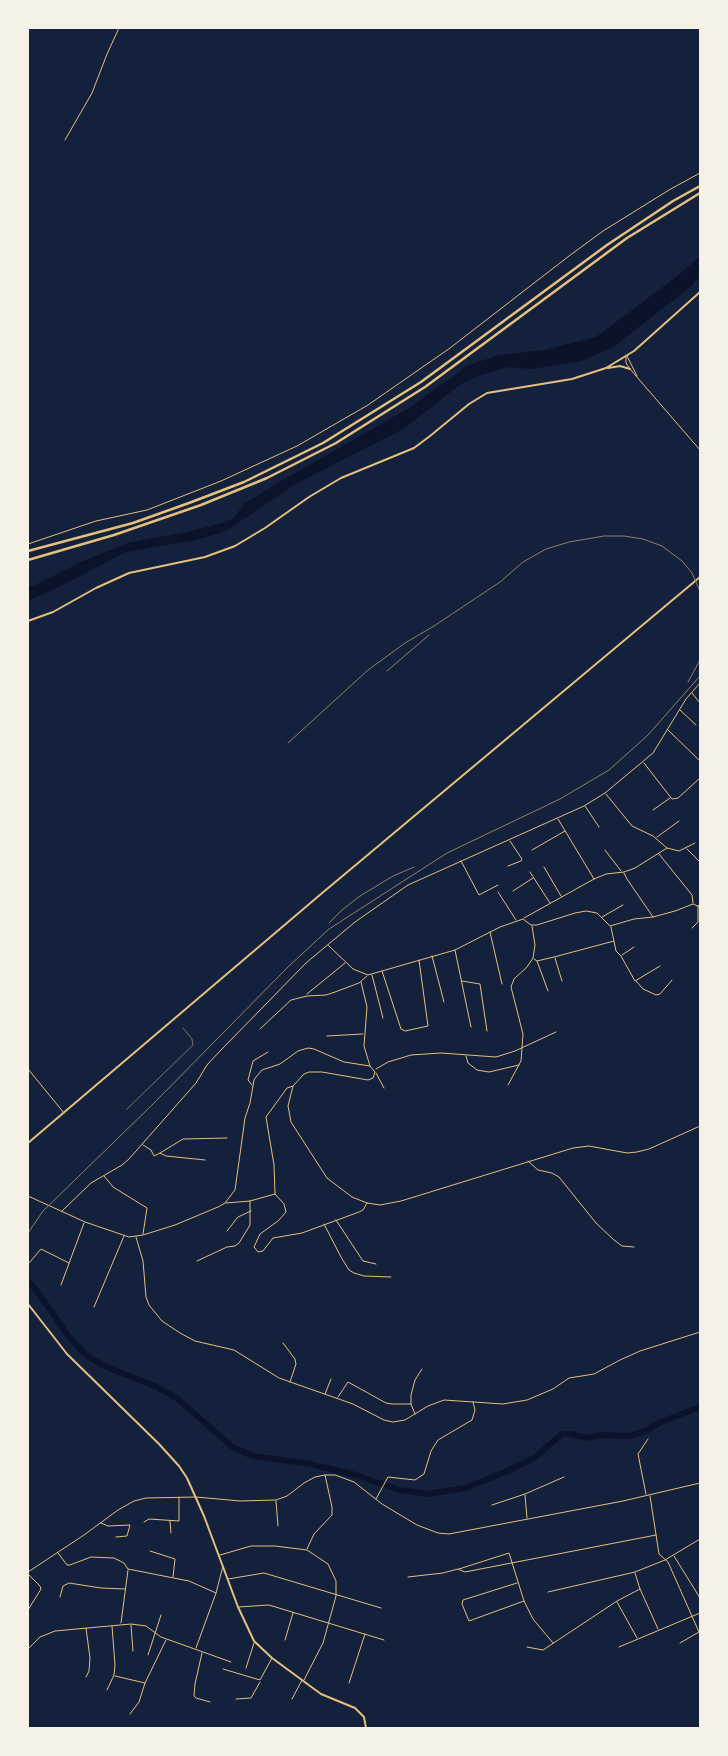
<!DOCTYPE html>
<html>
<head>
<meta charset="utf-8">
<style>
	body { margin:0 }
	#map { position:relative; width:728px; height:1756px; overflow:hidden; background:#14213d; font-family:"PT Sans Narrow",sans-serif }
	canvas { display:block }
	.frame { position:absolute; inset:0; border:29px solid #f6f1e7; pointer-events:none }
</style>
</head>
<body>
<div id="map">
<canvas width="728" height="1756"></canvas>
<div class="frame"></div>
</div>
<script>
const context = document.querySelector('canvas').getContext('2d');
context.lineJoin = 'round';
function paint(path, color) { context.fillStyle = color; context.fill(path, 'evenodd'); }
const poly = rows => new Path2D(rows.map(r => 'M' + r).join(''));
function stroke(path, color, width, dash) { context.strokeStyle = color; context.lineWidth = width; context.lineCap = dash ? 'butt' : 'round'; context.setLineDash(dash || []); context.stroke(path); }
paint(poly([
	[700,256,700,276,692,286,613,347,582,361,531,369,509,367,480,375,461,384,405,428,296,484,226,531,197,540,126,552,57,588,28,601,28,586,33,586,81,562,127,543,187,532,226,522,233,519,244,504,281,481,409,408,469,365,499,355,544,350,596,337,676,277]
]), '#0b132b');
stroke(poly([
	[28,1281,37,1291,69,1337,86,1355,104,1366,157,1387,178,1399,231,1446,252,1456,310,1464,356,1475,400,1490,428,1494,465,1488,503,1473,534,1458,562,1434,571,1434,586,1438,601,1435,629,1436,646,1431,661,1422,700,1407]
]), '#0b132b', 6);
stroke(poly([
	[127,1109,193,1045,192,1039,183,1028]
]), '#e5c07b', 0.5);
stroke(poly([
	[65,140,92,93,107,54,119,28],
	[627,356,637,376],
	[626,357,626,363,630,369,700,450],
	[28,544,96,521,147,510,221,481,297,446,368,405,450,348,569,256,603,231,669,190,700,173],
	[692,693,700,703],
	[680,710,696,725],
	[668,730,700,761],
	[644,763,672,799,678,798,700,778],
	[606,794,632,826,653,836,667,848],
	[585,806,599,827],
	[653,810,670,798],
	[558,819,594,879],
	[657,837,679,821],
	[687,849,700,862],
	[532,850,565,831],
	[605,850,621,871],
	[659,854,692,895,693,903],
	[461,861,479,895,498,885],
	[508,866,521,861,522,859,510,841],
	[544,867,561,896],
	[530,872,550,903],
	[624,873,627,879,653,917],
	[513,891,533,878],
	[498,892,516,920],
	[602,917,623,905],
	[524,918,594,879,606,874,624,872,635,868,667,848,679,851,695,843],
	[611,927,616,951,621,956,635,981,660,966],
	[692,928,698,922,698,906,700,904],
	[490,932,502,984],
	[328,945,353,969,368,975,455,950,500,927,523,919,531,925,537,925,575,913,586,911,597,913,610,926,634,919,653,917,675,911,693,904,700,907],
	[455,950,471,1027],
	[622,955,634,947],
	[432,956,444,1002],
	[555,958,562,981],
	[534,959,537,961,554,957,614,941],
	[537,961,548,991],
	[382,971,401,1029,405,1031,428,1026,419,960],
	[372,975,383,1018],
	[462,981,480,984,487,1031],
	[636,981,643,989,656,995,660,994,672,980],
	[361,982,367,1007,364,1046,370,1066],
	[307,994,345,963],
	[260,1029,291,1000,307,996,326,995,335,992,359,983,367,976],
	[327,1036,363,1034],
	[466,1056,468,1063,477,1070,489,1072,519,1065],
	[28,1069,64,1113],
	[376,1069,388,1062,411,1055,441,1053,496,1057,515,1051,556,1032],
	[376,1073,384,1088],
	[252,1085,248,1080,253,1061,268,1052],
	[508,1085,521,1061,523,1034,511,987,514,979,527,967,533,958,535,945,532,926],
	[143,1145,151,1150,154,1156,160,1153,166,1156,205,1160],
	[160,1153,183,1139,227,1138],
	[528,1161,538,1170,552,1173,559,1177,596,1223,614,1240,622,1246,634,1247],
	[104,1176,113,1187,147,1208,143,1234],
	[275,1194,284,1204,286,1212,278,1221,260,1234,254,1247,258,1252,263,1251,273,1238,302,1233,359,1212,363,1210,367,1203],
	[28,1196,85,1222,129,1237,143,1235,175,1225,218,1207,225,1203,235,1190,245,1118,250,1103,254,1080,256,1077,262,1070,280,1064,298,1051,308,1048,314,1049,344,1062,370,1066,375,1072,373,1078,368,1080,322,1072,309,1072,304,1074,293,1086,288,1106,291,1122,327,1178,352,1197,367,1203,380,1205,401,1201,573,1148,589,1146,627,1153,637,1152,649,1149,700,1126],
	[226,1203,250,1201,275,1194,274,1165,266,1117,287,1088,293,1086],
	[62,1211,91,1183,122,1165,129,1159,196,1083,207,1065,220,1051,306,963,355,922,408,885,584,806,605,793,653,753,686,699,700,683],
	[336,1220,363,1261,376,1264],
	[324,1224,341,1257,349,1270,354,1273,364,1276,391,1277],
	[227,1231,238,1217,251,1211],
	[136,1237,143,1261,146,1297,149,1305,162,1321,180,1333,195,1341,234,1350,279,1378,353,1404,384,1420,393,1422,405,1420,428,1406,444,1400,503,1404,527,1400,553,1389,569,1378,594,1374,620,1360,640,1351,700,1332],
	[197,1261,227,1247,235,1246,239,1243,250,1225,250,1201],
	[29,1263,41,1249,69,1263],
	[61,1285,84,1223],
	[94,1307,124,1236],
	[283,1343,295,1359,296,1364,290,1382],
	[325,1394,331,1379],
	[338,1397,348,1382,386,1403,392,1404,411,1404],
	[415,1414,411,1404,411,1395,415,1380,422,1369],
	[646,1494,638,1454,648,1439],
	[525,1495,527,1518],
	[650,1496,659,1554,668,1562,699,1632,680,1643],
	[376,1499,388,1477,415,1480,424,1474,431,1451,438,1440,472,1420,475,1410,473,1402],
	[276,1501,278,1526],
	[492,1505,525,1494,564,1477],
	[170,1521,171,1533],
	[144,1522,149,1519,179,1521,179,1497],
	[101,1523,108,1526,130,1525,127,1536,116,1537],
	[307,1549,314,1534,332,1515,332,1507,325,1475],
	[150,1551,175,1559,173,1577],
	[58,1553,67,1565,70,1565,91,1557,114,1558,124,1563,128,1569,189,1581,216,1593],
	[220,1555,251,1546,275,1546,307,1550,328,1564,336,1581,336,1596,323,1643,304,1680],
	[674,1556,700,1598],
	[459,1569,509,1553,524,1601,533,1619,553,1643],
	[28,1572,84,1535,118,1510,134,1501,146,1498,196,1497,240,1501,276,1500,287,1496,304,1483,315,1477,325,1475,335,1475,354,1482,382,1504,417,1525,438,1533,449,1534,623,1501,700,1483],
	[635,1573,640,1589,658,1629],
	[28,1574,40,1586,41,1589,28,1610],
	[408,1577,443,1573,458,1569,465,1572,656,1535],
	[228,1579,264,1573,381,1608],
	[517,1583,463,1600,462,1604,469,1621,524,1601],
	[548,1592,635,1572,665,1560,700,1539],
	[60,1597,63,1586,69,1583,101,1588,125,1589],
	[617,1602,637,1638],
	[238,1607,269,1605,384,1640],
	[121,1623,128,1570],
	[131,1625,133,1651],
	[285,1640,293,1613],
	[527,1647,543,1650,617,1601,640,1589],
	[619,1647,700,1613],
	[196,1648,216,1593,223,1566],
	[28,1649,40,1637,55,1631,131,1624,146,1626,161,1637,231,1662],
	[202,1653,195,1684,194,1696,196,1698,210,1702],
	[148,1655,161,1615],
	[246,1668,254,1643],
	[223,1669,260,1680,272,1658],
	[115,1676,145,1683],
	[86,1677,89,1671,90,1658,86,1628],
	[349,1683,365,1634],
	[107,1690,114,1675,115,1665,112,1626],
	[236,1699,251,1698,260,1682],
	[292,1699,302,1680],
	[130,1714,139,1702,145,1683,166,1640]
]), '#e5c07b', 1);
stroke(poly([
	[608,368,620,366,630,369],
	[28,621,53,612,96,588,129,573,205,557,235,546,265,528,309,497,341,478,414,448,430,436,469,404,487,393,572,379,606,368,634,351,700,292],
	[28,1143,321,894,700,577],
	[28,1304,67,1354,159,1444,179,1466,187,1478,204,1516,238,1607,254,1641,272,1658,321,1694,355,1708,364,1717,366,1728]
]), '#e5c07b', 2);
stroke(poly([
	[28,551,133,523,189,503,244,482,323,443,421,382,607,245,673,201,700,186],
	[28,560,114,535,201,505,267,478,336,443,425,387,627,238,700,193]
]), '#e5c07b', 2.5);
stroke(poly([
	[387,671,429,635],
	[688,682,700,660],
	[288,743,368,670,405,643,434,626,500,582,523,562,546,549,569,542,604,536,624,536,643,539,662,546,682,561,692,573,700,591],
	[329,923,342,910,360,896,393,876,414,867],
	[28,1233,43,1211,152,1105,289,966,329,929,447,853,560,799,609,770,648,735,700,676]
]), '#918062', 1);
</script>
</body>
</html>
